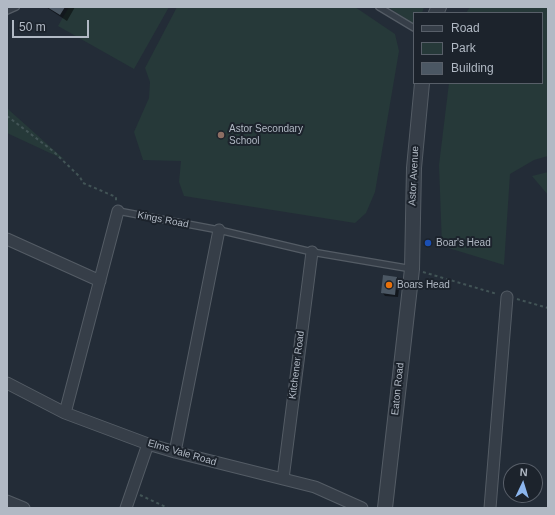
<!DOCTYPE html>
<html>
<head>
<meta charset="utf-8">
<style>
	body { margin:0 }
	#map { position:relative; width:555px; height:515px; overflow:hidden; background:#232c37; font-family:Arial,sans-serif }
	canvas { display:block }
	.frame { position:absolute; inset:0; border:8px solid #b1b9c4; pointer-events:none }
	.legend { position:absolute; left:413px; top:12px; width:130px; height:72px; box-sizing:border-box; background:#1c232c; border:1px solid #585f69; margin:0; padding:5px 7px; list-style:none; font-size:12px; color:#b1b9c4 }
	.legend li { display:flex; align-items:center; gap:8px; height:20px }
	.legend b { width:20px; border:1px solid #585f69 }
	.north { position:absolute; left:503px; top:463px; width:40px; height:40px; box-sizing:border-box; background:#1c232c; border:1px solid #585f69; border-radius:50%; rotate:4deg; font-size:11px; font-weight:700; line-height:16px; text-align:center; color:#b1b9c4 }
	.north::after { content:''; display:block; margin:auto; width:14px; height:18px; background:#8cb6ee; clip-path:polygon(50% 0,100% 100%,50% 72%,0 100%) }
	.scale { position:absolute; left:12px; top:20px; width:77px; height:18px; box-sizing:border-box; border:2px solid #b1b9c4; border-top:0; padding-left:5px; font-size:12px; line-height:14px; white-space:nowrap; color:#b1b9c4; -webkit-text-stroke:3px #1c232c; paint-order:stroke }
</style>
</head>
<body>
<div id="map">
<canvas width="555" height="515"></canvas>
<div class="frame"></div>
<ul class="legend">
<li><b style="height:5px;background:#363e48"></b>Road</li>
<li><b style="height:11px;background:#263939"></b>Park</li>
<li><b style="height:11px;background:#4b5763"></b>Building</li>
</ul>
<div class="north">N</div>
<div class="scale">50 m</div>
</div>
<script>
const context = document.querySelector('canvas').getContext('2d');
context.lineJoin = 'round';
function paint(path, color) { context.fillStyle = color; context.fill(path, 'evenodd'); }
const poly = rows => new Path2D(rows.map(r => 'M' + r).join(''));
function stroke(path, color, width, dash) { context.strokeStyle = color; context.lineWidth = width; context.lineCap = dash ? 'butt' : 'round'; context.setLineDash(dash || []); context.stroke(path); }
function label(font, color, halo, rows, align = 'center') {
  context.font = font + ' Arial,sans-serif'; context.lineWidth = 4; context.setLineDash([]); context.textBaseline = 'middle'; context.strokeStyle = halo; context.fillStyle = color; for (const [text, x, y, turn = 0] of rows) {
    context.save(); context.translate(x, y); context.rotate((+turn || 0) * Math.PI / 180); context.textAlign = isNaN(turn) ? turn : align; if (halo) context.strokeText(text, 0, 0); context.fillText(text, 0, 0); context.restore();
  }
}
paint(poly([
	[69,7,169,7,134,69,58,26],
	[177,7,355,7,395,34,399,51,375,192,366,213,355,223,184,196,179,182,181,161,143,160,134,132,149,98,150,82,145,68],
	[388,7,424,7,422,13,414,13,414,24],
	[470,7,548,7,548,156,534,160,510,174,504,265,442,246,439,165,449,83,542,83,542,13,466,13],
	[7,107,9,110,65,160,7,133],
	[548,172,548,195,532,176]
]), '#263939');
paint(poly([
	[46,7,75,7,67,21],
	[397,277,400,281,398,297,385,296,382,292]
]), '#0007');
paint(poly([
	[47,7,65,7,60,15],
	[383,275,397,277,395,295,381,293]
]), '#4b5763');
const service = poly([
	[379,7,414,28],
	[7,11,16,7],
	[118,211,219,230,312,252,412,269]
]);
const minor = poly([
	[7,239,100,281],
	[7,383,65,413,148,444,175,452,315,487,362,508],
	[65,413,118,211],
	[175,452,219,230],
	[283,479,312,252],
	[7,501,24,508],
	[126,508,148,444],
	[490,508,507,297]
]);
const tertiary = poly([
	[436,13,439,7],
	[385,508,412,269,414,168,422,83]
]);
stroke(service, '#545c65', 8);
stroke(minor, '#545c65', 13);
stroke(tertiary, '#545c65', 16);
stroke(poly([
	[7,116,53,151,80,177,83,183,116,197,116,202],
	[423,272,497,294],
	[517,299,548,308],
	[140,495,168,508]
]), '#425456', 2, [3, 3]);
stroke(service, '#363e48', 5.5);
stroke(minor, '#363e48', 11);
stroke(tertiary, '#363e48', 14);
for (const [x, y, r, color] of [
	[221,135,4,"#8d6e63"],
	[428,243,4,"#1a4fb4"],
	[389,285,4,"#e8710a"]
]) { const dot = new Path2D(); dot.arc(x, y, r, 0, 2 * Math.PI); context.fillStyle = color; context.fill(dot); stroke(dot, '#1c232c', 1.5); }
label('10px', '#b1b9c4', '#1c232c', [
	["Astor Secondary",229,129],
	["School",229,141],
	["Boar's Head",436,243],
	["Boars Head",397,285]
], 'left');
label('10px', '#b1b9c4', '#1c232c', [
	["Astor Avenue",414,176,-87],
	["Kings Road",163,220,11],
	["Kitchener Road",297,365,-83],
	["Eaton Road",398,389,-84],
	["Elms Vale Road",182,453,16]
]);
</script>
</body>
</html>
